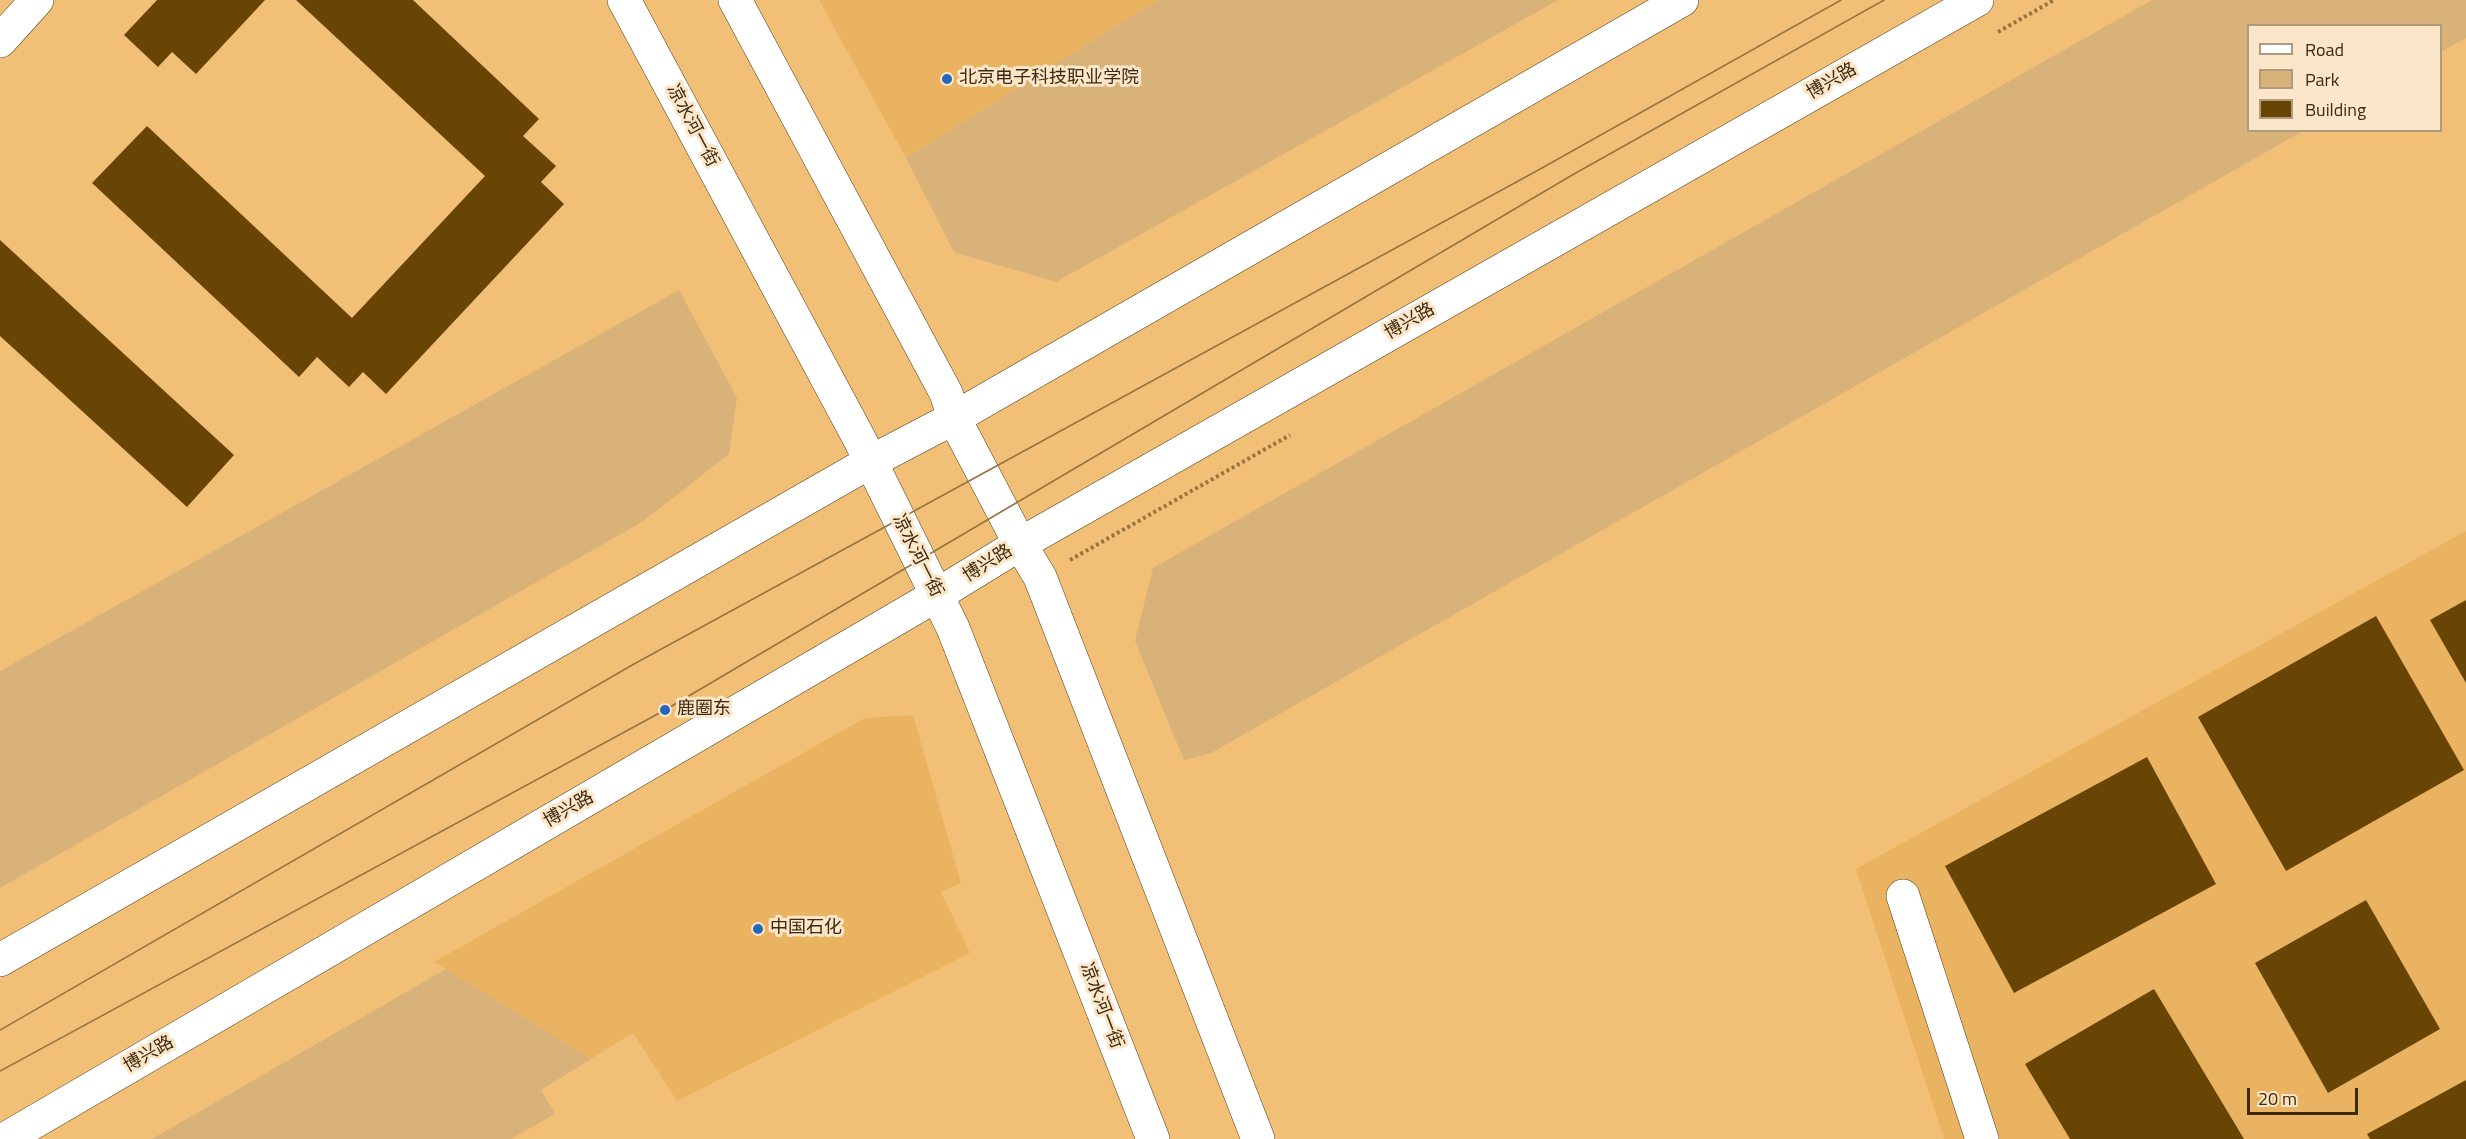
<!DOCTYPE html>
<html>
<head>
<meta charset="utf-8">
<style>
	body { margin:0 }
	#map { position:relative; width:2466px; height:1139px; overflow:hidden; background:#f2bf76; font-family:"Titillium Web",sans-serif }
	canvas { display:block }
	.legend { position:absolute; left:2247px; top:24px; width:195px; height:108px; box-sizing:border-box; background:#fbe6ca; border:2px solid #af9b7d; margin:0; padding:8px 10px; list-style:none; font-size:18px; color:#3e2a0a }
	.legend li { display:flex; align-items:center; gap:12px; height:30px }
	.legend b { width:30px; border:2px solid #af9b7d }
	.scale { position:absolute; left:2247px; top:1088px; width:111px; height:27px; box-sizing:border-box; border:3px solid #3e2a0a; border-top:0; padding-left:8px; font-size:18px; line-height:21px; white-space:nowrap; color:#3e2a0a; -webkit-text-stroke:4px #fbe6ca; paint-order:stroke }
</style>
</head>
<body>
<div id="map">
<canvas width="2466" height="1139"></canvas>
<ul class="legend">
<li><b style="height:8px;background:#fff"></b>Road</li>
<li><b style="height:16px;background:#d9b27a"></b>Park</li>
<li><b style="height:16px;background:#684504"></b>Building</li>
</ul>
<div class="scale">20 m</div>
</div>
<script>
const context = document.querySelector('canvas').getContext('2d');
context.lineJoin = 'round';
function paint(path, color) { context.fillStyle = color; context.fill(path, 'evenodd'); }
const poly = rows => new Path2D(rows.map(r => 'M' + r).join(''));
function stroke(path, color, width, dash) { context.strokeStyle = color; context.lineWidth = width; context.lineCap = dash ? 'butt' : 'round'; context.setLineDash(dash || []); context.stroke(path); }
function label(font, color, halo, rows, align = 'center') {
  context.font = font + ' "Titillium Web","Noto Sans SC",sans-serif'; context.lineWidth = 6; context.setLineDash([]); context.textBaseline = 'middle'; context.strokeStyle = halo; context.fillStyle = color; for (const [text, x, y, turn = 0] of rows) {
    context.save(); context.translate(x, y); context.rotate((+turn || 0) * Math.PI / 180); context.textAlign = isNaN(turn) ? turn : align; if (halo) context.strokeText(text, 0, 0); context.fillText(text, 0, 0); context.restore();
  }
}
paint(poly([
	[819,0,1158,0,906,158],
	[2466,531,2466,1139,1944,1139,1856,869],
	[913,715,961,883,941,892,970,953,677,1101,633,1033,591,1059,434,962,865,718]
]), '#eab361');
paint(poly([
	[1158,0,1558,0,1056,282,954,252,906,158],
	[2152,0,2466,0,2466,38,2441,52,2440,26,2248,26,2248,130,2303,131,1211,753,1184,760,1135,641,1153,568],
	[679,290,737,398,729,454,642,522,0,888,0,671],
	[446,969,591,1059,541,1090,555,1114,511,1139,152,1139]
]), '#d9b27a');
paint(poly([
	[157,0,265,0,196,74,172,52,158,67,124,35],
	[296,0,413,0,539,119,523,136,556,166,541,182,564,204,386,394,363,372,349,387,317,357,299,377,92,183,147,126,352,318,485,176],
	[0,240,234,455,187,507,0,336],
	[2466,600,2466,683,2430,620],
	[2376,616,2464,770,2286,871,2198,717],
	[2147,757,2216,884,2014,993,1945,866],
	[2366,900,2440,1029,2328,1093,2255,963],
	[2154,989,2244,1139,2070,1139,2025,1064],
	[2466,1080,2466,1139,2370,1139,2367,1134]
]), '#684504');
const minor = poly([
	[0,41,37,0],
	[1903,896,1982,1139]
]);
const major = poly([
	[624,0,860,440,953,628,1153,1139],
	[735,0,946,393,954,418,1020,544,1040,577,1258,1139],
	[0,960,870,462,954,418,1682,0],
	[5,1139,937,595,1020,544,1977,0]
]);
stroke(minor, '#583f18', 34);
stroke(major, '#583f18', 34);
stroke(poly([
	[1998,32,2054,0],
	[1070,560,1290,435]
]), '#977440', 4, [3, 3]);
stroke(minor, '#fff', 33);
stroke(major, '#fff', 33);
stroke(poly([
	[0,1030,634,664,1542,168,1841,0],
	[0,1071,665,710,1574,174,1884,0]
]), '#97733f', 1.5);
for (const [x, y, r, color] of [
	[947,79,6,"#2567b8"],
	[665,710,6,"#2567b8"],
	[758,929,6,"#2567b8"]
]) { const dot = new Path2D(); dot.arc(x, y, r, 0, 2 * Math.PI); context.fillStyle = color; context.fill(dot); stroke(dot, '#fbe6ca', 2); }
label('18px', '#3e2a0a', '#fbe6ca', [
	["北京电子科技职业学院",959,79],
	["鹿圈东",677,710],
	["中国石化",770,929]
], 'left');
label('18px', '#3e2a0a', '#fbe6ca', [
	["博兴路",1832,82,-30],
	["凉水河一街",692,126,62],
	["博兴路",1410,322,-30],
	["凉水河一街",917,556,63],
	["博兴路",988,564,-32],
	["博兴路",569,810,-30],
	["凉水河一街",1101,1006,69],
	["博兴路",149,1055,-30]
]);
</script>
</body>
</html>
